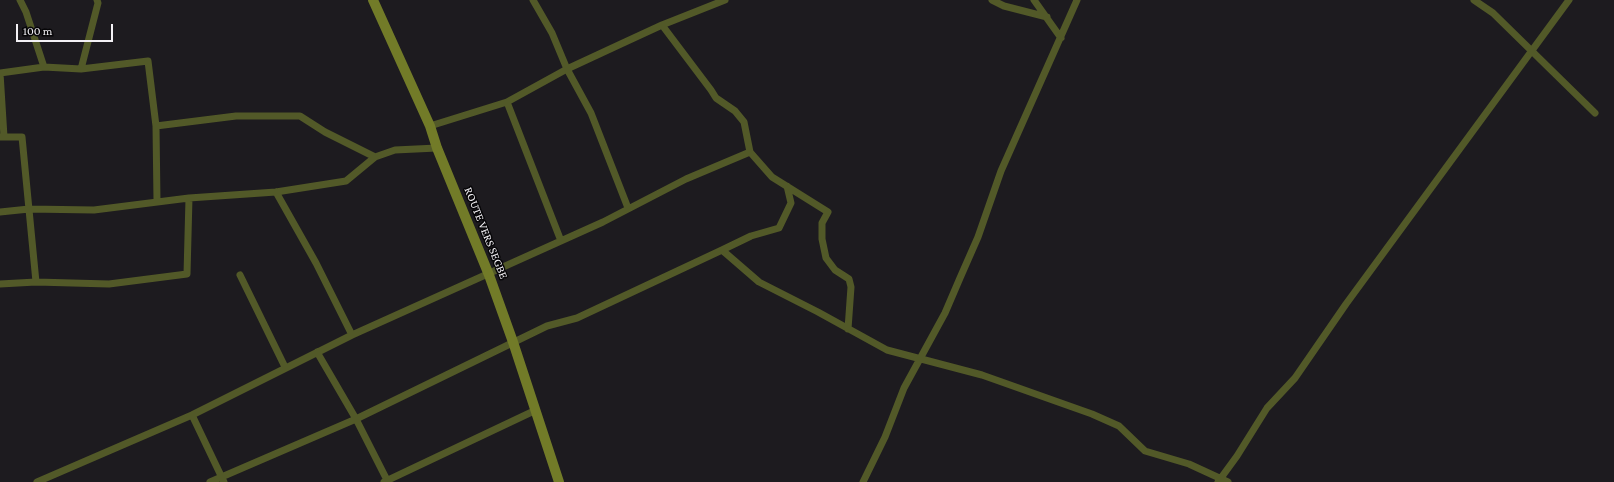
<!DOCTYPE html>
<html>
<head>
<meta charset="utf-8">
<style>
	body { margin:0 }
	#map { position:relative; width:1614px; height:482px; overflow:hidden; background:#1d1b1f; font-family:"Crimson Pro",serif }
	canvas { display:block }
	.scale { position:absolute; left:16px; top:24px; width:97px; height:18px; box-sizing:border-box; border:2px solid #f3f1f5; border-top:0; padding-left:5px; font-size:12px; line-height:14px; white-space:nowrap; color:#f3f1f5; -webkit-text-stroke:3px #070608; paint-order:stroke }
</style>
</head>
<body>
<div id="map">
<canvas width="1614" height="482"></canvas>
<div class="scale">100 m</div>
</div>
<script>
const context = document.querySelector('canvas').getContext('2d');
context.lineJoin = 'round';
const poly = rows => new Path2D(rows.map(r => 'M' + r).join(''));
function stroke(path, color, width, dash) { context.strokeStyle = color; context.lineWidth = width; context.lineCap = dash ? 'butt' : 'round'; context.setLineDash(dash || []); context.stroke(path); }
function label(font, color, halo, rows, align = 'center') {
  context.font = font + ' "Crimson Pro",serif'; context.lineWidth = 3; context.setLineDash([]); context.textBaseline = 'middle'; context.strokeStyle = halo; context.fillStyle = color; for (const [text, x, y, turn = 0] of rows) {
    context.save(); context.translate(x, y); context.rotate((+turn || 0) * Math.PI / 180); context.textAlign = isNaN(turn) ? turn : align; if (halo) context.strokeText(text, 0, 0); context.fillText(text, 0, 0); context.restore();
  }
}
stroke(poly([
	[20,0,26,12,44,67],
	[533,0,552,33,567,69,591,113,628,208],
	[992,0,1004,6,1047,17],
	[1034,0,1061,38],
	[1474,0,1493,13,1595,113],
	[662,25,711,90,716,98,735,111,744,122,750,152,772,177,828,212,822,223,822,239,826,258,835,270,849,279,851,287,848,329],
	[81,69,98,3,97,0],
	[507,102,561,241],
	[156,126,236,116,300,116,325,132,375,157],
	[430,126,507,102,567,69,623,43,662,25,725,0],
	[0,137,22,137,36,282],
	[4,137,0,73,44,67,81,69,148,61,156,126,157,201],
	[276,192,316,263,352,335],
	[0,212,29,209,94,210,189,198,276,192,346,181,375,157,395,150,437,148],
	[722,250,751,236,779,228,791,203,787,186],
	[240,275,285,367],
	[0,284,36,282,109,284,187,274,189,198],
	[317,352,356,419,388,482],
	[192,415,224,482],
	[37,482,192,415,352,335,603,222,686,179,750,152],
	[210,482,356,419,547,326,577,318,722,250,759,282,818,312,887,350,982,375,1092,414,1119,426,1145,451,1189,464,1228,482],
	[384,482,536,410],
	[863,482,885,437,904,388,945,313,960,278,978,237,1001,171,1077,0],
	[1218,482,1237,456,1267,408,1295,378,1346,304,1569,0]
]), '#525928', 7);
stroke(poly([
	[373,0,430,126,437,148,489,275,513,342,559,482]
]), '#727b28', 10);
label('12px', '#f3f1f5', '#070608', [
	["ROUTE VERS SEGBE",486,233,68]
]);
</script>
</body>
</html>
